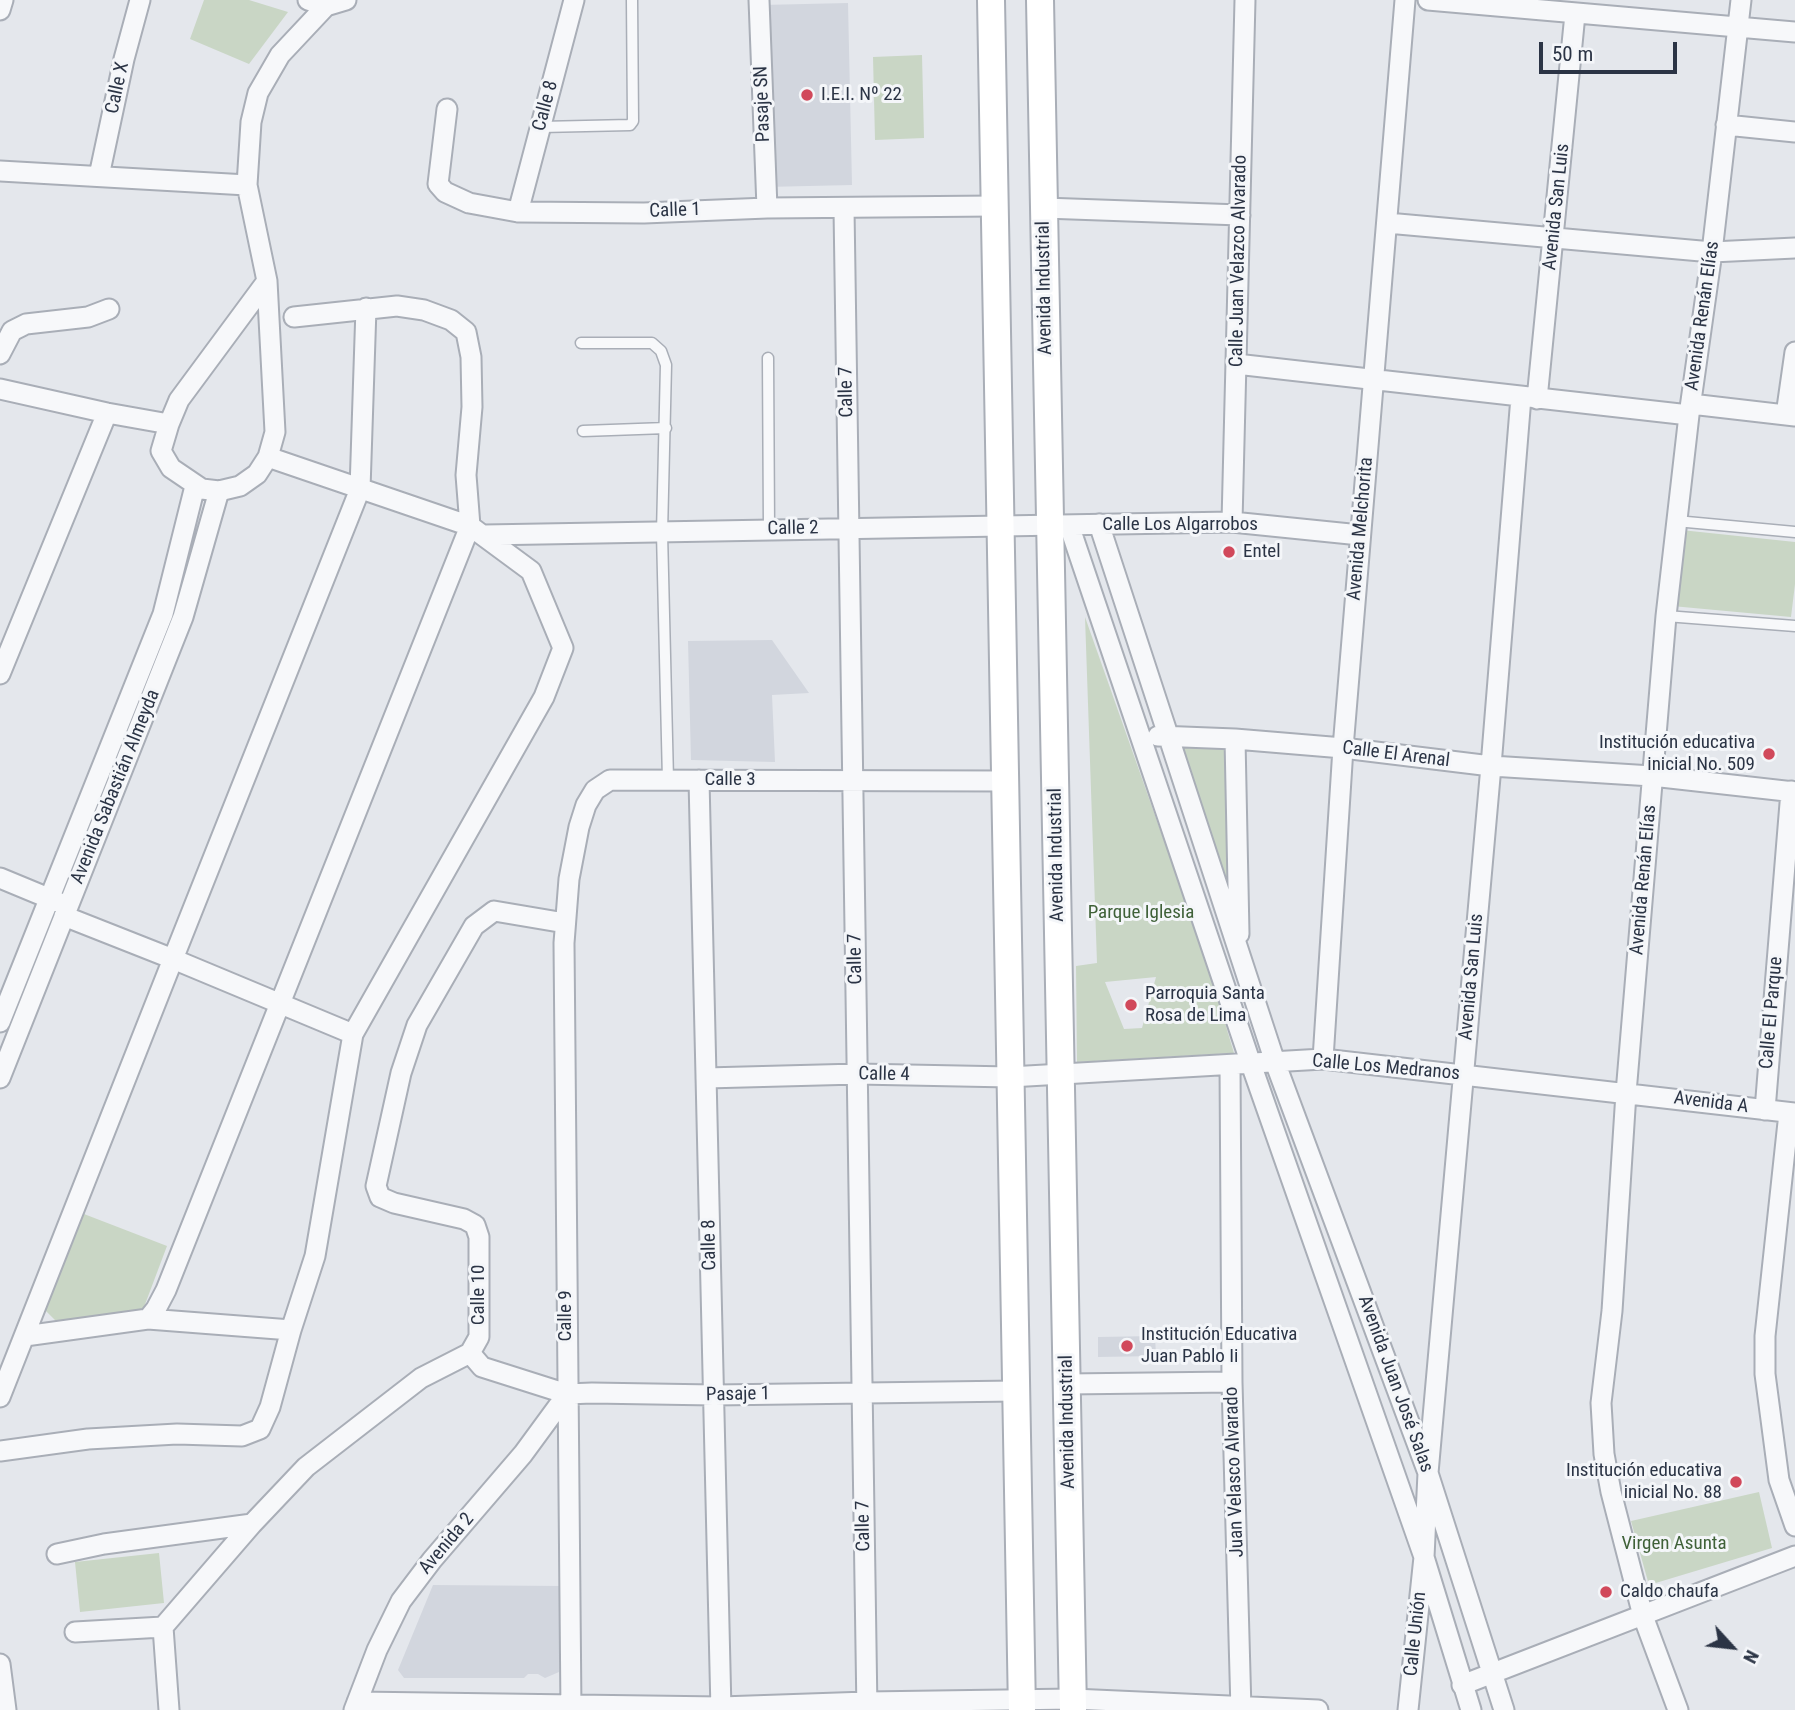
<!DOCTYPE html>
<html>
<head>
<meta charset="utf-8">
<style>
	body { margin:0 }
	#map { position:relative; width:1795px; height:1710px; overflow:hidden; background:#e4e7ec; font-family:"Roboto Condensed",sans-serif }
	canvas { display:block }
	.north { position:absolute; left:1697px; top:1612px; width:70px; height:70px; -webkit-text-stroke:5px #f4f6f9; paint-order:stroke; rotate:117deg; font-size:19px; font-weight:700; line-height:28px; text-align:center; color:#2b3445 }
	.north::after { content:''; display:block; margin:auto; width:24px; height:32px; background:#2b3445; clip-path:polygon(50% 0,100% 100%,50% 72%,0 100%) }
	.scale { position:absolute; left:1539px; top:42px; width:138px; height:32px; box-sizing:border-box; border:4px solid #2b3445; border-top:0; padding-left:9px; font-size:21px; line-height:24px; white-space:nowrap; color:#2b3445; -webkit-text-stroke:5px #f4f6f9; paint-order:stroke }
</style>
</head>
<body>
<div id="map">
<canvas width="1795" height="1710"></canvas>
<div class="north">N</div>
<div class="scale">50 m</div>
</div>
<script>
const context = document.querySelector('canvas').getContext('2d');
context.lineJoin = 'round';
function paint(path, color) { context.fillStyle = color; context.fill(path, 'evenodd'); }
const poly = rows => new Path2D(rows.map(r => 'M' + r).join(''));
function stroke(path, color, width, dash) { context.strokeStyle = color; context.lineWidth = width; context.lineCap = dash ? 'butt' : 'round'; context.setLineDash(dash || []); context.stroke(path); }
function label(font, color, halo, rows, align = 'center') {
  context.font = font + ' "Roboto Condensed",sans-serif'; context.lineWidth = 6; context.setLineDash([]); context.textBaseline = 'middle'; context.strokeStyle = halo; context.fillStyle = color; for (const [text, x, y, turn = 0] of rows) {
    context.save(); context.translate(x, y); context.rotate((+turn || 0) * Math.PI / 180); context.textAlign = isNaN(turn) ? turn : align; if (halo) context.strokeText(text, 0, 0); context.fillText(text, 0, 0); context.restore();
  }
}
paint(poly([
	[848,3,852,185,765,187,762,5],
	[772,640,809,693,772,695,775,762,691,760,688,641],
	[1155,1336,1156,1356,1098,1357,1098,1337],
	[433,1585,561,1586,559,1672,545,1678,538,1674,528,1674,524,1678,404,1678,398,1670]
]), '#d2d6de');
paint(poly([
	[204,0,249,0,288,12,249,64,190,39],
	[922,55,924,138,875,140,873,57],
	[1681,530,1795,542,1795,584,1791,617,1672,606],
	[1085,617,1205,957,1234,1053,1077,1062,1076,966,1097,963],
	[1156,977,1142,1028,1124,1029,1105,982],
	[1176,742,1226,742,1233,921],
	[84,1214,167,1246,141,1315,57,1322,44,1309],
	[1759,1492,1772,1548,1649,1585,1631,1521],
	[159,1553,164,1603,80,1612,75,1562]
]), '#c9d6c5');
const lane = poly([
	[541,127,630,125,633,121,632,0],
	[581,343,652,343,661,351,666,365,662,533,668,780],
	[768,358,769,529],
	[583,431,666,428],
	[1676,521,1795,532],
	[1666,616,1795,626]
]);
const street = poly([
	[308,0,326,6,346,0],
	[759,0,767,208],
	[1428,0,1795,32],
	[0,10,3,0],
	[447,109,438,184,445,192,469,203,518,212,644,213,767,208,995,206],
	[1726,125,1795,132],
	[0,171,247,185],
	[99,176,124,59,140,0],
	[1044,208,1240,215],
	[844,209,867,1710],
	[518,212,574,0],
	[1387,223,1712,252,1795,248],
	[267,281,179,400,169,424,161,451,171,468,202,489,219,491,240,486,257,474,268,457,275,432,267,281,247,185,251,122,258,93,280,55,326,6],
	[0,354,12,331,26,324,88,317,109,309],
	[1236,364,1689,415],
	[0,389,107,413,169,424],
	[1537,399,1575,14],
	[1691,404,1795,416],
	[1786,415,1795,352],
	[1232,522,1245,0],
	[1099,524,1275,1062,1428,1473,1504,1710],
	[1069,525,1251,1064,1424,1557,1471,1710],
	[484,535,1232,522,1360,535],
	[0,674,107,413],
	[1158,736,1235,739,1343,748,1491,766,1652,776,1795,792],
	[1235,739,1239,934],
	[699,780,721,1710],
	[0,878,58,902],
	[0,1022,163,614,195,486],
	[353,1034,173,959,360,489,366,308],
	[1323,1059,1343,748,1405,0],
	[1230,1065,1232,1382,1241,1710],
	[0,1078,183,617,219,491],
	[706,1078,858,1074,1010,1077,1323,1059,1795,1113],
	[1765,1110,1791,791],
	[1789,1113,1765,1336,1765,1374,1779,1480,1795,1526],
	[148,1319,291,1330],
	[25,1336,148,1319,156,1309,166,1290,470,526,466,475,472,407,471,357,466,332,451,320,424,310,397,306,294,317],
	[470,1353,482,1367,567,1394,592,1393,714,1395,1016,1391],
	[1067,1384,1232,1382],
	[0,1397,173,959,64,916],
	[0,1451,88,1439,177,1434,242,1436,260,1429,270,1407,291,1330,315,1256,353,1034,544,697,563,648,531,571,470,526,268,457],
	[57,1554,104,1544,252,1524],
	[75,1632,163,1627],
	[0,1664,6,1710],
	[1462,1685,1795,1556],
	[357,1702,721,1707,867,1702,1073,1699,1318,1710],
	[169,1710,163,1627,252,1524,306,1467,421,1378,470,1353,479,1337,479,1237,475,1225,464,1219,394,1203,380,1197,376,1186,401,1073,417,1025,474,926,494,911,565,923],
	[354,1710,377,1650,401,1601,432,1560,523,1454,567,1394],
	[571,1710,564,943,569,879,579,827,586,805,595,790,610,780,1005,781],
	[1408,1710,1424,1557,1428,1473,1491,766,1521,397],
	[1678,1710,1643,1616,1611,1492,1604,1454,1601,1403,1612,1311,1626,1093,1666,616,1689,415,1712,252,1741,0]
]);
const secondary = poly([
	[991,0,1022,1710],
	[1040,0,1073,1710]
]);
stroke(lane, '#a9aeb7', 13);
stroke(street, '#a9aeb7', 23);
stroke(secondary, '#a9aeb7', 30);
stroke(lane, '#f7f8fa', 10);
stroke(street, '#f7f8fa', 19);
stroke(secondary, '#fff', 26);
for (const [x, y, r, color] of [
	[807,95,7,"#d1495b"],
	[1229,552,7,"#d1495b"],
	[1769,754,7,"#d1495b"],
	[1131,1005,7,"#d1495b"],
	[1127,1346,7,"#d1495b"],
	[1736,1482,7,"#d1495b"],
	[1606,1592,7,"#d1495b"]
]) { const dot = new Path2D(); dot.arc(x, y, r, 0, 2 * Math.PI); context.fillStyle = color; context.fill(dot); stroke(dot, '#f4f6f9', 2.5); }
label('19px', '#2b3445', '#f4f6f9', [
	["Calle X",118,88,-78],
	["Pasaje SN",763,104,-92],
	["Calle 8",546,106,-75],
	["Avenida San Luis",1557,207,-84],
	["Calle 1",675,211,-2],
	["Calle Juan Velazco Alvarado",1239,261,-89],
	["Avenida Industrial",1045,288,-91],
	["Avenida Renán Elías",1703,316,-82],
	["Calle 7",847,392,-91],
	["Calle Los Algarrobos",1180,525],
	["Calle 2",793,529,-1],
	["Avenida Melchorita",1361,529,-85],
	["Calle El Arenal",1396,755,7],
	["Calle 3",730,780],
	["Avenida Sabastián Almeyda",116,787,-68],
	["Avenida Industrial",1057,855,-91],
	["Avenida Renán Elías",1644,880,-85],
	["Calle 7",856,959,-91],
	["Avenida San Luis",1472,977,-85],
	["Calle El Parque",1772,1013,-85],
	["Calle Los Medranos",1386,1068,5],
	["Calle 4",884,1075,1],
	["Avenida A",1711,1103,7],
	["Calle 8",710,1245,-91],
	["Calle 10",479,1295,-90],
	["Calle 9",566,1316,-90],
	["Avenida Juan José Salas",1395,1384,70],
	["Pasaje 1",738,1395,-1],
	["Avenida Industrial",1068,1422,-91],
	["Juan Velasco Alvarado",1235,1472,-92],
	["Calle 7",864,1526,-91],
	["Avenida 2",447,1544,-50],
	["Calle Unión",1416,1634,-84]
]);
label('19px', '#2b3445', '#f4f6f9', [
	["I.E.I. Nº 22",821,95],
	["Entel",1243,552],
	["Institución educativa",1755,743,"right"],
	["inicial No. 509",1755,765,"right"],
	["Parroquia Santa",1145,994],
	["Rosa de Lima",1145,1016],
	["Institución Educativa",1141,1335],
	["Juan Pablo Ii",1141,1357],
	["Institución educativa",1722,1471,"right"],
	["inicial No. 88",1722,1493,"right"],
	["Caldo chaufa",1620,1592]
], 'left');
label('19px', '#3f6138', '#f4f6f9', [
	["Parque Iglesia",1141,913],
	["Virgen Asunta",1674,1544]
]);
</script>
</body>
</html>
